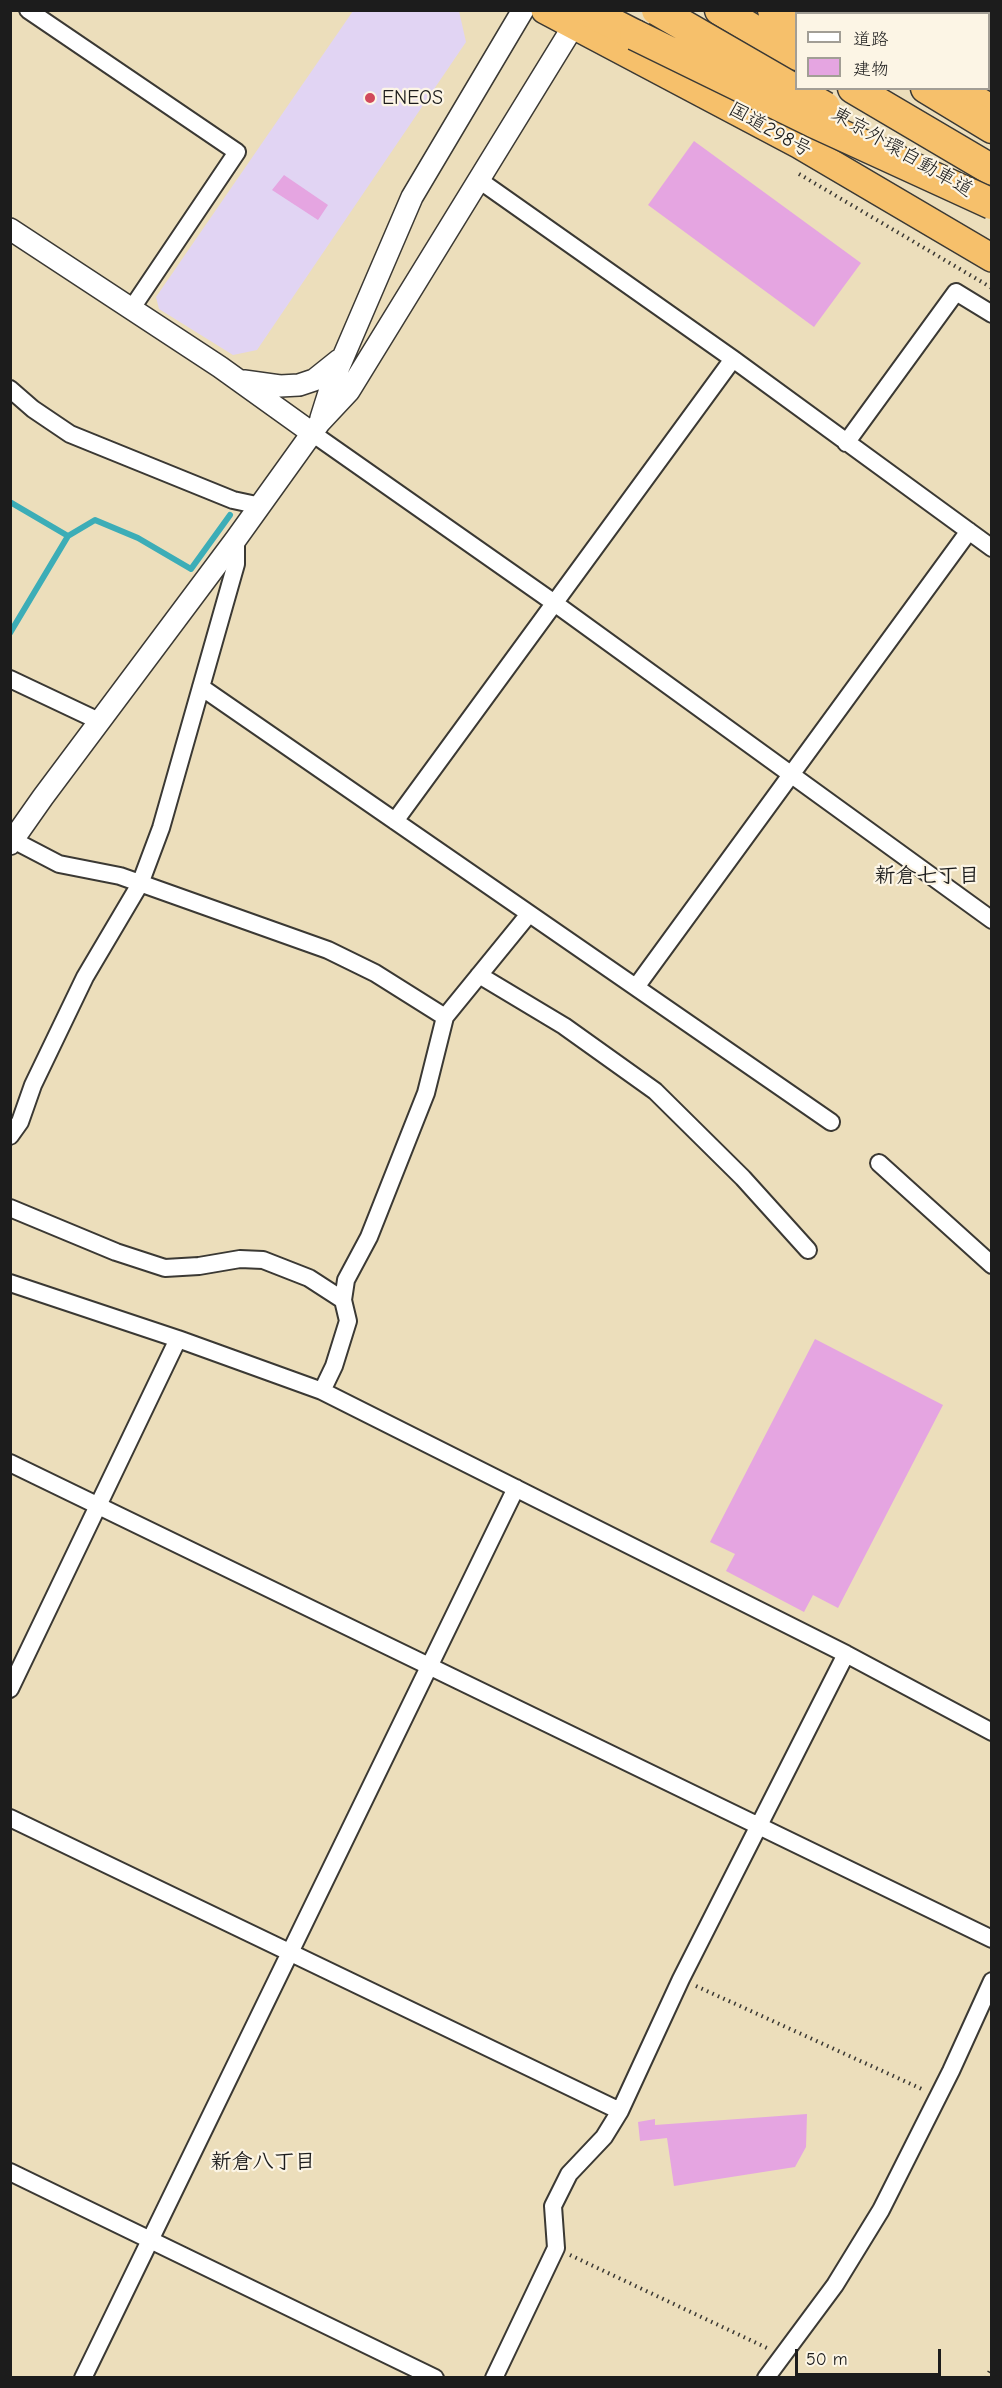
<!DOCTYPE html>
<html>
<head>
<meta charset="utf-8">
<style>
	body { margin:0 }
	#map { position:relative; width:1002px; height:2388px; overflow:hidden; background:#ecdebb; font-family:"Comic Neue","Klee One",sans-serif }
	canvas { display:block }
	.frame { position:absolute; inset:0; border:12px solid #1c1c1c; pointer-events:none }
	.legend { position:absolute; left:795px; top:12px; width:195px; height:78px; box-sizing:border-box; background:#fcf5e5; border:2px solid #a29e95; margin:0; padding:8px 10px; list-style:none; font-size:18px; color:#1c1c1c }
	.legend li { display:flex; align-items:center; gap:12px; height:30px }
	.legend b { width:30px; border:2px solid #a29e95 }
	.scale { position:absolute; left:795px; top:2349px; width:146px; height:27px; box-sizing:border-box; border:3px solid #1c1c1c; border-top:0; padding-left:8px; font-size:18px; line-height:21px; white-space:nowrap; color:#1c1c1c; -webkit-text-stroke:4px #fcf5e5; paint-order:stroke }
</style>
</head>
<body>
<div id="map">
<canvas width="1002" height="2388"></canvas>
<div class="frame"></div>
<ul class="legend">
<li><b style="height:8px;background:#fff"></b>道路</li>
<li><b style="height:16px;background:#e5a5e1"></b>建物</li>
</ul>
<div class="scale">50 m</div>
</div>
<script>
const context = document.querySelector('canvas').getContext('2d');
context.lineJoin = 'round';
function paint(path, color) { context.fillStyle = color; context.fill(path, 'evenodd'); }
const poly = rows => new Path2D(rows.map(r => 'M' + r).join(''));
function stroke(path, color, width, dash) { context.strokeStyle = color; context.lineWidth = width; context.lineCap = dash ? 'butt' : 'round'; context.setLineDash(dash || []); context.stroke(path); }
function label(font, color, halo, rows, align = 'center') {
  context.font = font + ' "Comic Neue","Klee One",sans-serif'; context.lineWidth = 4.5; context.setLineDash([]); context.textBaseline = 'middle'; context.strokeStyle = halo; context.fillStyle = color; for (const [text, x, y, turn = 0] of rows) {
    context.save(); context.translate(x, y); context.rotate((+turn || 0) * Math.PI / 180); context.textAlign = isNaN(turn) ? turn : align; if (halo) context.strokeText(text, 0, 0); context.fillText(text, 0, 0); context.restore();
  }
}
paint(poly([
	[353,11,459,11,466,42,257,350,233,355,159,309,156,297]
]), '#e1d4f3');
stroke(poly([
	[10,502,68,536],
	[10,633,68,536,95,520,138,538,191,569,230,515]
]), '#3cadb7', 6);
paint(poly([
	[694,141,861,263,814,327,648,205],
	[284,175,328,205,318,220,272,190],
	[815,1339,943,1405,838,1608,813,1595,804,1612,726,1571,735,1554,710,1542],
	[807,2114,806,2147,795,2167,674,2186,667,2138,640,2141,638,2122,655,2119,655,2125]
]), '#e5a5e1');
const service = poly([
	[973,10,977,14],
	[988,22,992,24]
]);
const minor = poly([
	[28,10,237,152,132,308],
	[479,180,733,359,992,548],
	[10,389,33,409,70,434,233,500,261,506],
	[312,433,553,602,992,920],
	[846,443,956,292,992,314],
	[10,679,101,722],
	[201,687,831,1122],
	[395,821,733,359],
	[13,840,59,864,120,876,328,950,375,973,445,1017],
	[479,975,564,1026,655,1091,743,1178,808,1250],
	[636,987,969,531],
	[10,1136,20,1122,33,1085,85,977,140,884,161,828,236,564,236,539],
	[879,1163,992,1265],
	[10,1208,116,1252,165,1268,199,1266,240,1259,263,1260,309,1278,343,1300],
	[10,1283,178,1339,322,1391,846,1654,992,1732],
	[322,1391,334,1366,348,1321,343,1300,346,1280,369,1237,426,1093,445,1017,529,914],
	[10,1463,992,1939],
	[10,1689,178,1339],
	[10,1818,620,2111],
	[10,2172,435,2378],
	[83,2378,516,1488],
	[494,2378,556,2248,553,2206,569,2174,604,2137,620,2111,681,1979,846,1654],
	[766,2378,835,2285,881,2210,951,2071,992,1981]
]);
const tertiary = poly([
	[10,229,220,367,312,433],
	[244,381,280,386,299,385,314,380,339,360],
	[321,418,332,383,412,197,523,10],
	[10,844,43,797,236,539,320,422,349,391,574,25]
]);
const trunk = poly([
	[545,10,800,145,992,258],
	[826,10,831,14],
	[957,88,992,109]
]);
const motorway = poly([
	[586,10,635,35],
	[720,10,796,55],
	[773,10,796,26],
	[853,88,992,170],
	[926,88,992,128]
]);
stroke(service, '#3b3934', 11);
stroke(minor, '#3b3934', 20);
stroke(tertiary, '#3b3934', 24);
stroke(trunk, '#3b3934', 30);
stroke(motorway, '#3b3934', 33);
stroke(poly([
	[858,10,863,14],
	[799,174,992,288],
	[696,1986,924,2090],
	[570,2255,767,2348],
	[986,2378,992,2367]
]), '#3b3934', 4, [1.5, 4.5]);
stroke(service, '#fff', 8);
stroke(minor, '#fff', 16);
stroke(tertiary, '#fff', 21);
stroke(trunk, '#f6c06b', 27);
stroke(motorway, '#f6c06b', 30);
const motorwayBridge = poly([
	[657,10,825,107],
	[635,35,813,122,992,204]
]);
stroke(motorwayBridge, '#3b3934', 33, []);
stroke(motorwayBridge, '#f6c06b', 30);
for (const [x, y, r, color] of [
	[370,98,6,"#d1495b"]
]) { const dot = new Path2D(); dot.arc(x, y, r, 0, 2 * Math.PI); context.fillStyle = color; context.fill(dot); stroke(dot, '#fcf5e5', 2); }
label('20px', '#1c1c1c', '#fcf5e5', [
	["ENEOS",382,98]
], 'left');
label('20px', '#1c1c1c', '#fcf5e5', [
	["国道298号",770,130,29],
	["東京外環自動車道",902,152,30]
]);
label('bold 21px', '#1c1c1c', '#fcf5e5', [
	["新倉七丁目",927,876],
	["新倉八丁目",263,2162]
]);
</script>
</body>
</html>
